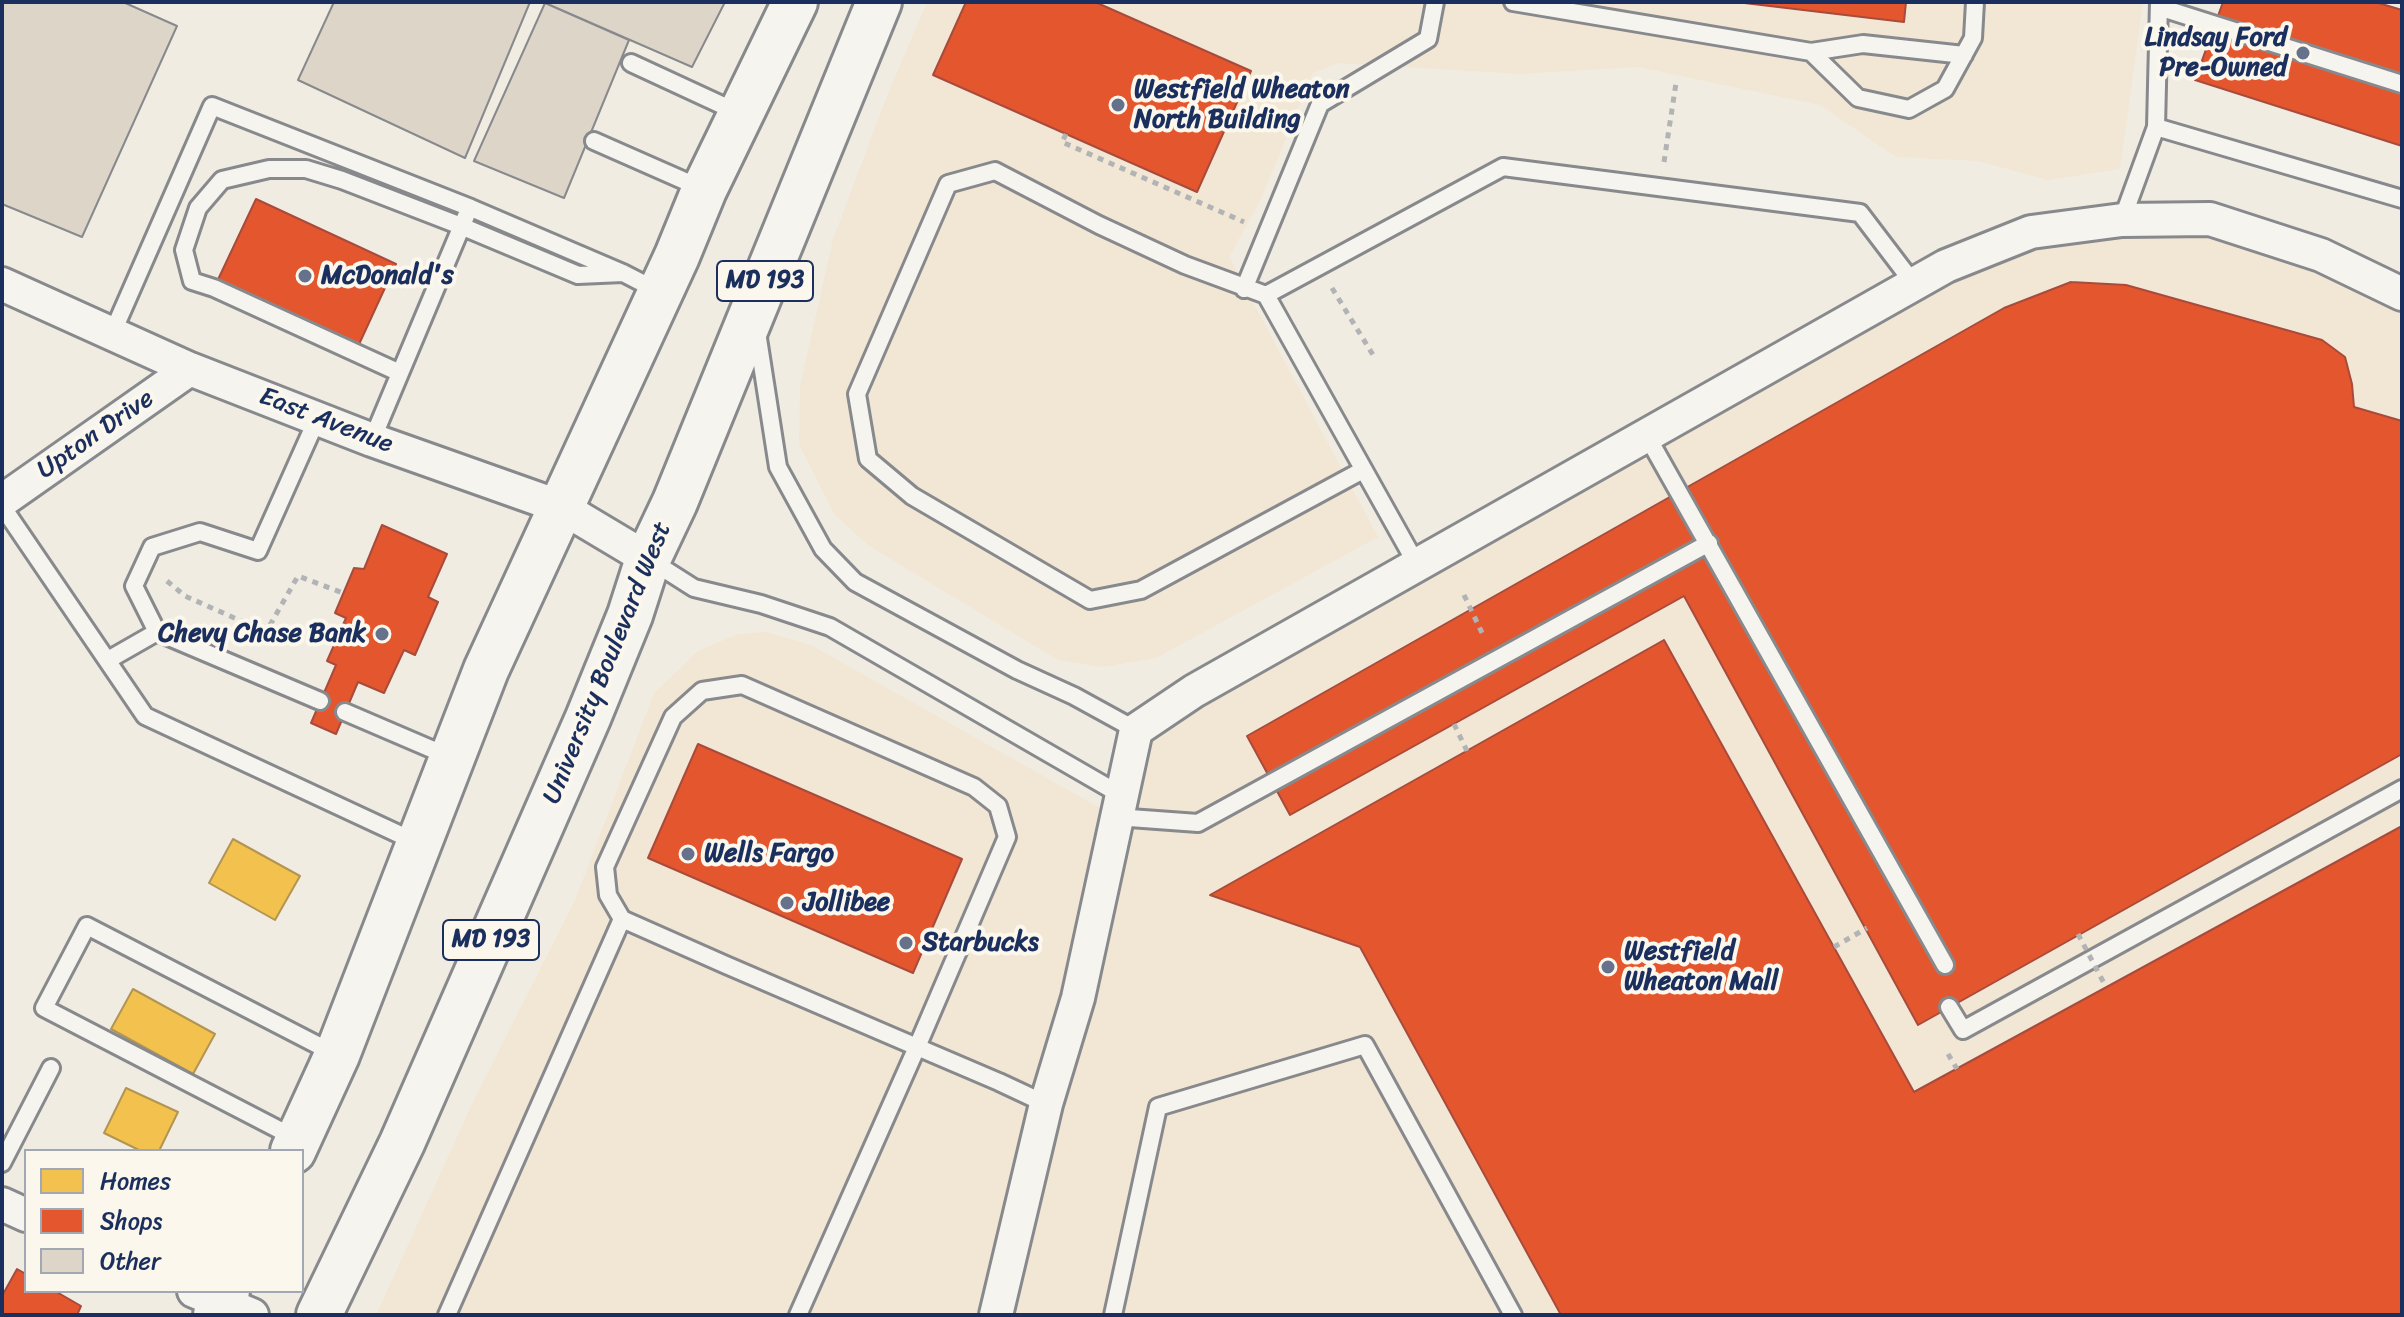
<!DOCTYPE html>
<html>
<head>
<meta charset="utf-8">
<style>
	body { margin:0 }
	#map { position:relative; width:2404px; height:1317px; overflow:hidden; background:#f1ece2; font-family:Sriracha,sans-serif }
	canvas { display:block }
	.frame { position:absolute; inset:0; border:4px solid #1b2f5e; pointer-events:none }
	.legend { position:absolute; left:24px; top:1149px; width:280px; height:144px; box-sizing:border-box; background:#fbf7ec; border:2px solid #a1a7b3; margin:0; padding:10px 14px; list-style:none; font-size:24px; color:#1b2f5e }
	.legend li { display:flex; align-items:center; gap:16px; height:40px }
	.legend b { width:40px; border:2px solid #a1a7b3 }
</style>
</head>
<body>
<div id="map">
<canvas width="2404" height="1317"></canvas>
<div class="frame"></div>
<ul class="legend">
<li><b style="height:22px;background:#f2c14e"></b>Homes</li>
<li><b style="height:22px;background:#e4572e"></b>Shops</li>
<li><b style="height:22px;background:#ded5c9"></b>Other</li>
</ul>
</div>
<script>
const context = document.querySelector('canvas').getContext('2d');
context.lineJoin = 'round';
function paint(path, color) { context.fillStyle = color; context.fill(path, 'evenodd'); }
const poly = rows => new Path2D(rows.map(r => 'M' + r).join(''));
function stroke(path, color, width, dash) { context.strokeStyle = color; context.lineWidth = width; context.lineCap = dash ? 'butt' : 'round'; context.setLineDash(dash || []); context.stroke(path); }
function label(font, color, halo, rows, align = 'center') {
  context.font = font + ' Sriracha,sans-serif'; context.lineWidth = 8; context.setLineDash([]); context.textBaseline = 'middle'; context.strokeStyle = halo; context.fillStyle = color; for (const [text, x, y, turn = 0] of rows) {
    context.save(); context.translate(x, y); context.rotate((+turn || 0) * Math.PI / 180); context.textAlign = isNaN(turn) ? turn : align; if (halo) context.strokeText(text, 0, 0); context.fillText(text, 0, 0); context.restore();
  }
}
paint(poly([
	[927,2,2143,2,2120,169,2048,180,1978,161,1896,157,1820,105,1638,67,1519,74,1338,63,1313,73,1260,201,1229,257,1378,537,1156,658,1102,667,1058,660,869,546,835,515,799,445,800,386,833,239,888,93],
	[2130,203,2402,294,2402,1315,376,1315,472,1104,575,900,654,693,698,651,738,634,766,632,811,645,1116,817,1136,730,1946,266]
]), '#f2e6d4');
const homes = poly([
	[233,839,300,876,275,920,209,883,233,839],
	[133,989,215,1034,193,1074,111,1029,133,989],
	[126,1088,178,1112,159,1151,141,1151,104,1133,126,1088]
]);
paint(homes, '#f2c14e');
stroke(homes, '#b29553', 2);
const shops = poly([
	[966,2,1095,2,1251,71,1197,192,933,75,966,2],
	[1736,2,1906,2,1904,22,1736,2],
	[2223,2,2375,2,2402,10,2402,146,2195,80,2223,2],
	[256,199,396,264,355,353,214,288,256,199],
	[2071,282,2126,285,2322,340,2345,357,2352,384,2354,407,2402,421,2402,754,1918,1025,1684,596,1290,815,1247,736,2004,308,2071,282],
	[382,525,447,554,428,597,438,602,415,655,404,650,384,693,358,682,336,734,311,723,336,665,327,661,346,618,335,613,354,568,364,569,382,525],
	[1664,640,1914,1092,2402,826,2402,1315,1561,1315,1360,947,1210,895,1664,640],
	[698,744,962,859,913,973,648,858,698,744],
	[17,1269,26,1274,26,1291,55,1291,81,1306,77,1315,2,1315,2,1296,17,1269]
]);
paint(shops, '#e4572e');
stroke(shops, '#a84b3c', 2);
const building = poly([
	[2,2,123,2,177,26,82,237,2,204,2,2],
	[334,2,530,2,465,158,298,80,334,2],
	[543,2,725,2,692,67,543,2],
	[545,3,629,40,564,198,474,161,545,3]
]);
paint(building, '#ded5c9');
stroke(building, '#87898d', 2);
const lane = poly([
	[1513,2,1811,52,1858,98,1909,109,1945,89,1973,38,1975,2],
	[2159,7,2402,84],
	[1811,52,1863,44,1964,55],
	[631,63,739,113],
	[2156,127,2402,199],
	[594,141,703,189],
	[2122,220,2156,127,2159,2],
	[1244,289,1320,104,1428,39,1435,2],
	[1266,295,1503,167,1860,213,1914,284],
	[757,332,778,467,823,549,855,582,1017,670,1074,696,1136,730],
	[112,334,212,106,471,208,623,273,658,291],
	[400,373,214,288,192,281,184,250,198,208,222,180,269,169,306,169,342,180,461,226,578,275,623,273],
	[317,419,258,551,200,532,152,547,134,586,157,632,320,701],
	[1647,436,1945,965],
	[372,440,466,216],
	[1363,470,1141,590,1090,600,912,496,868,459,857,394,948,184,995,171,1099,225,1185,265,1266,295,1417,565],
	[2,506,145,716,418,843],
	[650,560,694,588,761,604,830,627,1121,795],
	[108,660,157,632],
	[345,712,450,757],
	[1116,817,1198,823,1709,543],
	[1949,1007,1963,1030,2402,789],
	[297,1139,44,1008,87,926,335,1054],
	[2,1163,51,1068],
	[447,1315,622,919],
	[798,1315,917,1047,1007,837,998,806,974,787,742,685,702,691,673,717,605,867,608,895,622,919,726,965,889,1035,917,1047,999,1082,1046,1104],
	[1113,1315,1158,1107,1365,1045,1513,1315]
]);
const street = poly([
	[2,284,190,369,372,440,561,507,648,559],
	[2,501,190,369],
	[2,1204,26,1215],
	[194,1291,252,1315],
	[996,1315,1046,1104,1078,998,1136,730,1194,691,1946,266,2031,232,2122,220,2210,219,2321,255,2402,294]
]);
const primary = poly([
	[293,1151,337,1055,486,670,677,256,704,190,795,2],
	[216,1315,227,1291],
	[319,1315,402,1143,588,718,630,615,648,559,675,502,879,2]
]);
stroke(lane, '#87898d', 22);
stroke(street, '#87898d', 38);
stroke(primary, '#87898d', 50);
stroke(poly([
	[1066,134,1062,142,1244,222],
	[1664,162,1676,83],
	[1332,288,1373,355],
	[167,581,185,596,266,632,298,576,343,593],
	[1464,595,1484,637],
	[1454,724,1467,751],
	[1834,947,1867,928],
	[1948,1054,1957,1069]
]), '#b2b3b5', 5, [6, 6]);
stroke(lane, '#f5f4ef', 16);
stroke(street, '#f5f4ef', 32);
stroke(primary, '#f5f4ef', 44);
stroke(poly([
	[2078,934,2106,987]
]), '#b2b3b5', 5, [6, 6]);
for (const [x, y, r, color] of [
	[2303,53,8,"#66718c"],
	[1118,105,8,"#66718c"],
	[305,276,8,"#66718c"],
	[382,634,8,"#66718c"],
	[688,854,8,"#66718c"],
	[787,903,8,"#66718c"],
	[906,943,8,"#66718c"],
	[1608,967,8,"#66718c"]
]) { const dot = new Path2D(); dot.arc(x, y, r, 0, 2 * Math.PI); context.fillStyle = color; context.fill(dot); stroke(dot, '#fbf7ec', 3); }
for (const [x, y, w] of [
	[765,281,96],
	[491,940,96]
]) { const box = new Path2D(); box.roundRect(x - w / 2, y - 20, w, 40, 6); context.fillStyle = '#fbf7ec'; context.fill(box); stroke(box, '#1b2f5e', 2); }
label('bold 24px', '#1b2f5e', null, [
	["MD 193",765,281],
	["MD 193",491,940]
]);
label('bold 26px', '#1b2f5e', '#fbf7ec', [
	["Lindsay Ford",2287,38,"right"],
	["Pre-Owned",2287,68,"right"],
	["Westfield Wheaton",1134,90],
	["North Building",1134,120],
	["McDonald's",321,276],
	["Chevy Chase Bank",366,634,"right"],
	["Wells Fargo",704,854],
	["Jollibee",803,903],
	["Starbucks",922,943],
	["Westfield",1624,952],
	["Wheaton Mall",1624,982]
], 'left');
label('26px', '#1b2f5e', '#fbf7ec', [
	["East Avenue",326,421,21],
	["Upton Drive",96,435,-35],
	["University Boulevard West",608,663,-68]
]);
</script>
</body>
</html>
